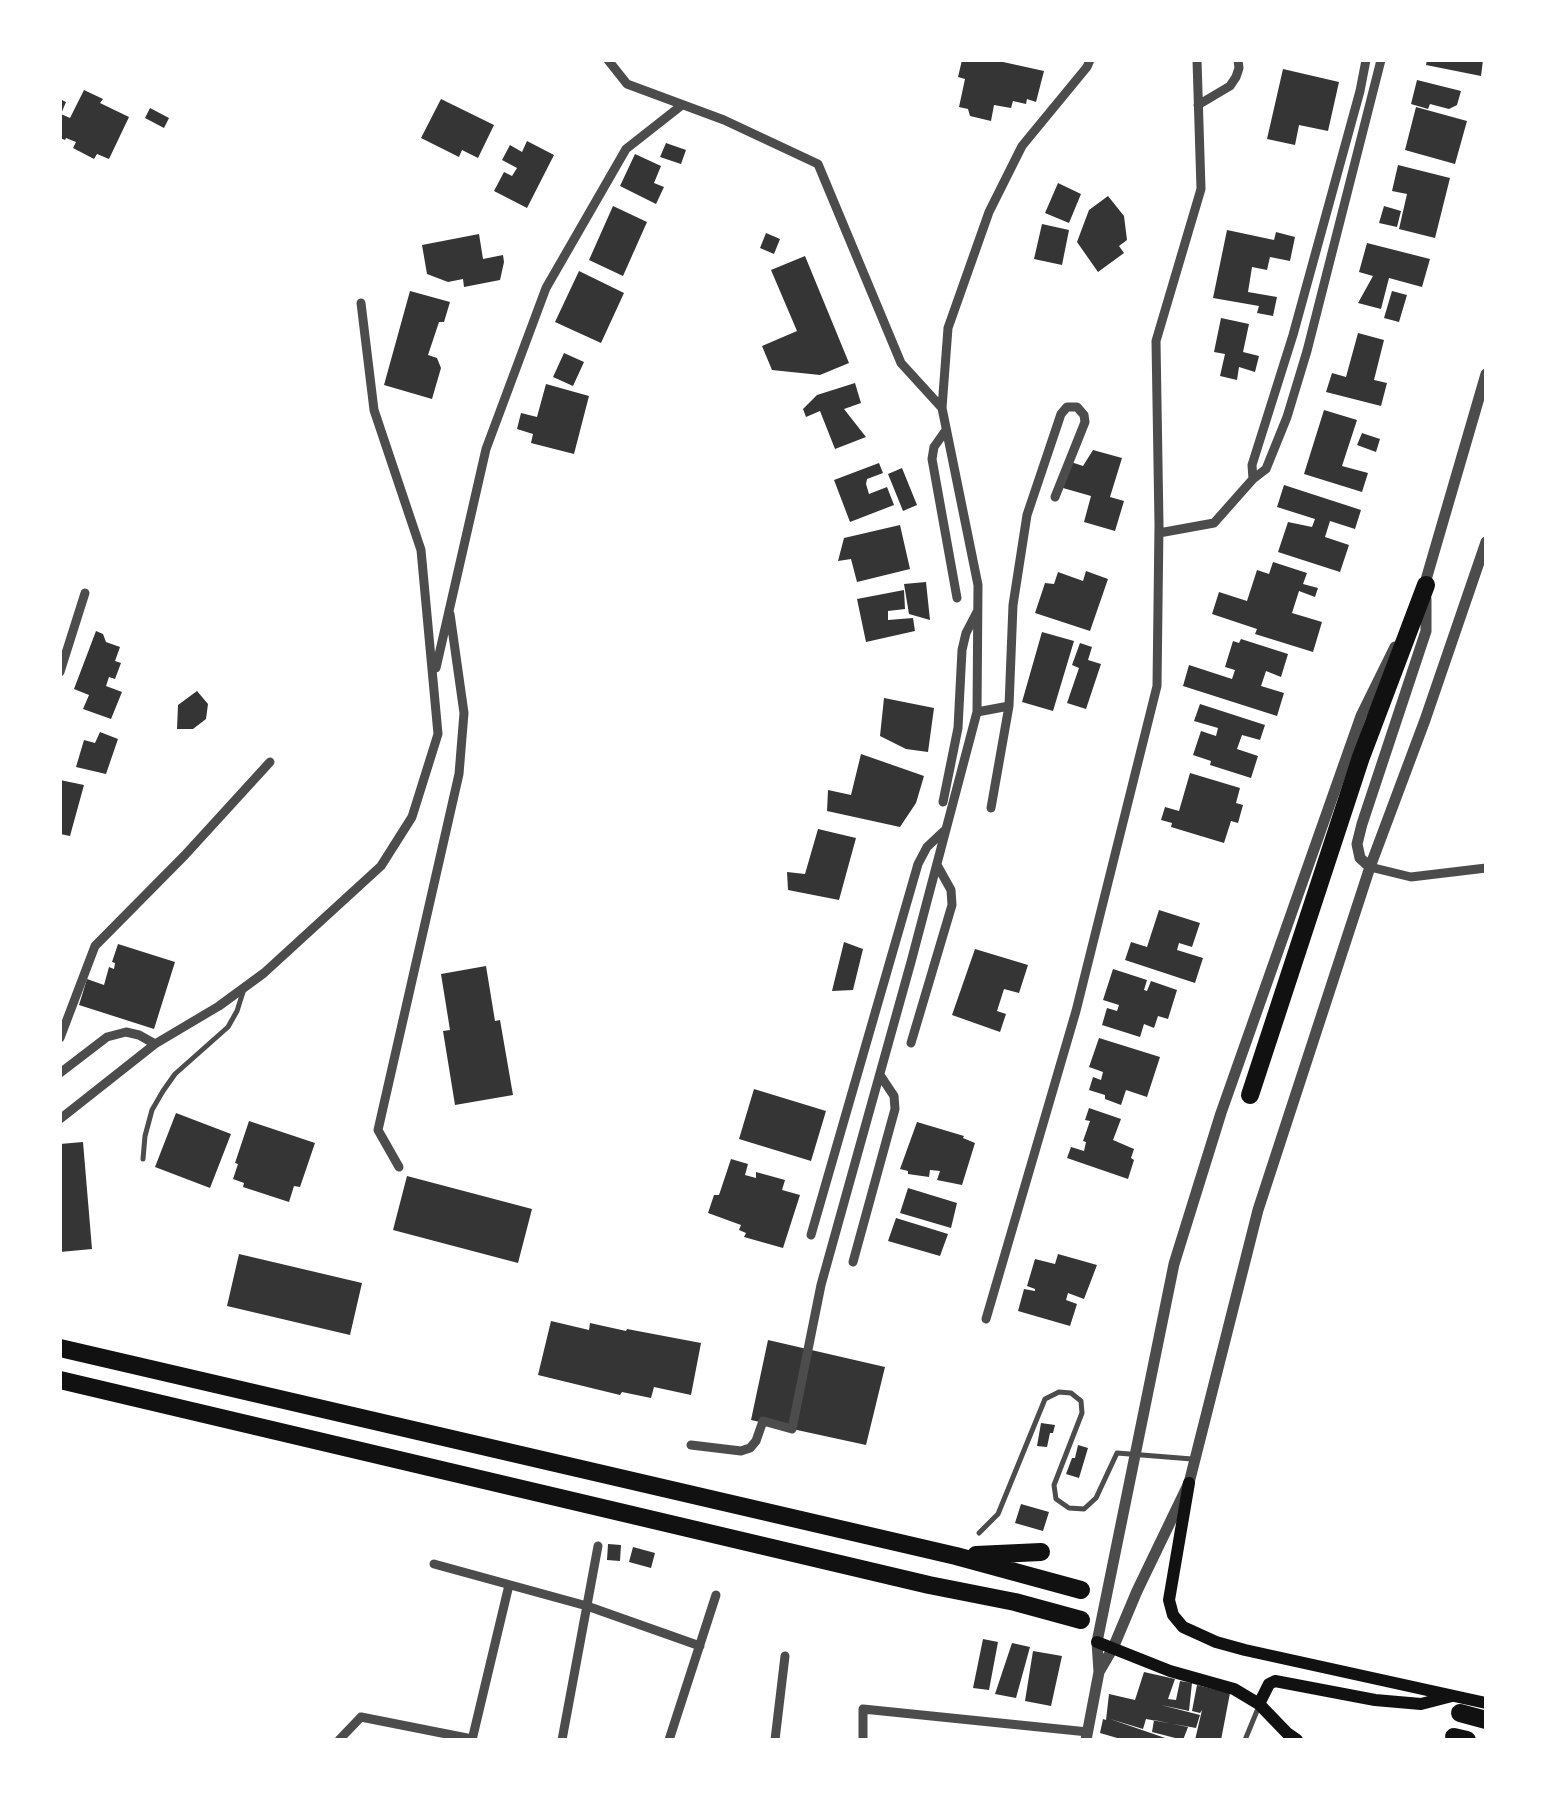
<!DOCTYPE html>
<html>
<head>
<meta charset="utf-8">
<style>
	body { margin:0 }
	#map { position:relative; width:1546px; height:1800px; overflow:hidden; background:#fff; font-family:Rubik,sans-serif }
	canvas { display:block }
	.frame { position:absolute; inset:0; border:62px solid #fff; pointer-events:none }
</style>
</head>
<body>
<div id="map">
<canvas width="1546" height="1800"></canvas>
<div class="frame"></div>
</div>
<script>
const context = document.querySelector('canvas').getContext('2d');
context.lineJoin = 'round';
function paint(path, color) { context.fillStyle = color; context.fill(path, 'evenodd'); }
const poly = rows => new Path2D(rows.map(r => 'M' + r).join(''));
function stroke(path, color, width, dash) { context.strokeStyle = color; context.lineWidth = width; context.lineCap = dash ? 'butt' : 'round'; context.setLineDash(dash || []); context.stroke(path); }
paint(poly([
	[962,60,994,60,1044,71,1036,102,1027,99,1026,104,1013,101,1011,108,994,105,991,121,970,116,968,109,959,107,965,79,958,77],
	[1427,60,1483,60,1481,76,1426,65],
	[1283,69,1339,82,1328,131,1299,125,1295,145,1267,139],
	[1417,80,1461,91,1457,105,1449,109,1430,104,1428,109,1411,104],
	[84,90,103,99,100,103,129,117,109,159,97,154,94,159,73,148,76,142,66,138,65,140,60,138,60,99,66,102,61,114,70,118],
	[441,99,494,125,478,158,462,150,459,157,421,138],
	[1416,107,1467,121,1455,164,1405,150],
	[150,108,169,118,164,128,145,118],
	[527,141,554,155,527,208,494,191,504,172,512,176,517,168,502,160,510,145,522,152],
	[666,143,686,150,681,164,660,157],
	[635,154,661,166,654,183,664,187,656,204,620,186],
	[1398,165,1450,178,1435,238,1399,229,1407,194,1392,191],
	[1058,183,1081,194,1069,223,1045,213],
	[1108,196,1124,216,1127,240,1119,246,1124,253,1098,272,1077,242,1089,210],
	[613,206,647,222,623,276,589,260],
	[1384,206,1401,211,1397,227,1379,223],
	[1042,224,1069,230,1062,265,1034,259],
	[1227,230,1274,240,1276,232,1295,237,1290,261,1270,257,1267,270,1252,267,1248,292,1277,297,1273,316,1257,313,1259,306,1213,298],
	[766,233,780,239,774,254,760,248],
	[479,234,483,259,503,255,504,262,500,280,464,287,463,279,448,282,427,274,422,245],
	[1367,243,1430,259,1422,287,1389,278,1381,309,1358,303,1373,276,1359,272],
	[805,256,849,363,820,375,772,370,762,346,797,331,771,270],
	[579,271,624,293,601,343,555,322],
	[410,291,450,302,444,322,439,322,428,355,437,358,441,368,432,399,384,385],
	[1392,291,1407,295,1399,322,1384,318],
	[1221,318,1249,324,1243,352,1259,356,1255,372,1239,367,1237,380,1220,376,1225,354,1214,352],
	[1358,333,1384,340,1374,380,1387,383,1381,406,1326,392,1332,373,1346,377],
	[564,353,584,362,573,386,553,377],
	[855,383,861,403,844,409,866,437,835,449,820,411,806,417,803,409,817,395],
	[546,384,589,396,574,454,531,443,533,434,517,429,521,413,537,417],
	[1324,410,1357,420,1342,466,1368,473,1362,492,1304,474],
	[1362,433,1380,439,1376,452,1357,445],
	[1093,450,1122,458,1110,497,1124,501,1115,531,1084,522,1091,496,1063,488,1071,462,1083,466],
	[879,463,883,473,867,479,866,484,869,494,887,487,894,505,850,522,834,480],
	[902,468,917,505,903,511,888,474],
	[1284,485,1361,510,1355,529,1330,521,1325,537,1349,545,1340,572,1278,552,1288,522,1312,527,1315,519,1277,507],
	[900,525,910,569,857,582,851,559,838,561,844,538],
	[1273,562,1307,573,1303,584,1318,588,1315,597,1299,591,1292,613,1322,622,1313,652,1255,634,1257,629,1212,614,1219,592,1247,601,1257,570,1269,574],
	[1086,571,1108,579,1090,631,1035,613,1045,583,1054,584,1058,572,1083,581],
	[926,582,930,620,909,614,904,584],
	[904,590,905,609,888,611,888,620,913,618,915,631,866,642,857,599],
	[96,631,103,634,106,642,120,647,115,661,121,663,115,679,109,677,106,686,122,692,111,719,83,709,89,695,74,689],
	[1042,632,1074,641,1053,711,1022,702],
	[1241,639,1288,654,1281,677,1266,671,1261,686,1284,693,1277,716,1183,686,1189,665,1232,679,1235,670,1225,667,1233,641,1239,643],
	[1080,643,1092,647,1088,660,1101,664,1086,709,1067,703,1079,668,1072,665],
	[197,691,208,704,206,719,193,729,177,729,178,705],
	[884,698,934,708,928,752,906,749,880,736],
	[1200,704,1265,725,1260,740,1242,735,1237,749,1258,756,1251,778,1210,765,1211,761,1193,755,1201,731,1216,736,1218,728,1194,721],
	[100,732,118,739,106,774,76,767,84,740,95,743],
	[861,754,924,776,916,803,900,827,827,811,828,790,851,795],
	[1190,773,1240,788,1236,803,1243,805,1238,823,1231,821,1224,843,1171,827,1172,823,1161,820,1165,807,1179,811],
	[60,780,84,785,70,836,60,834],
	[818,829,856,838,839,900,788,890,787,872,805,874],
	[1159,910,1200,923,1192,947,1179,943,1177,950,1203,958,1195,983,1125,960,1131,942,1147,947],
	[844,942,863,949,853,990,832,991],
	[118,944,175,962,154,1029,79,1005,87,979,104,985,109,967,114,969,115,963,112,962],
	[975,949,1028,965,1019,993,1004,989,997,1011,1006,1014,1000,1032,952,1015],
	[486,966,495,1021,500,1020,513,1095,455,1105,443,1031,450,1030,441,974],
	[1113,969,1147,980,1144,990,1147,991,1151,981,1177,990,1168,1019,1158,1016,1154,1028,1144,1024,1140,1037,1102,1025,1107,1008,1117,1011,1119,1005,1103,1000],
	[1099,1038,1160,1057,1147,1097,1126,1090,1121,1105,1105,1099,1105,1095,1089,1090,1093,1077,1101,1080,1103,1072,1089,1067],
	[754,1089,826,1111,811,1161,739,1139],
	[1089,1108,1121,1119,1113,1140,1134,1149,1131,1158,1134,1160,1128,1179,1067,1158,1071,1147,1084,1151,1086,1142,1083,1141,1090,1121,1085,1120],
	[176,1113,231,1134,210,1188,155,1167],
	[249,1121,315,1143,300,1187,294,1186,289,1202,243,1187,244,1183,233,1179,238,1164,235,1163],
	[917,1122,964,1136,963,1138,975,1143,962,1185,937,1180,940,1171,930,1170,929,1177,908,1174,908,1171,900,1169],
	[83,1142,92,1249,60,1252,60,1144],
	[731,1159,748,1164,745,1175,756,1178,756,1172,785,1180,782,1190,800,1195,783,1248,744,1237,746,1233,739,1230,741,1225,708,1213,714,1195,719,1195],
	[407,1176,532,1209,518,1263,393,1230],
	[908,1188,957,1203,951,1228,900,1213],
	[896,1218,948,1234,940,1256,888,1241],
	[239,1254,362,1283,350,1335,227,1306],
	[1058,1254,1097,1265,1084,1299,1068,1293,1066,1300,1077,1304,1070,1326,1018,1311,1024,1289,1035,1291,1035,1289,1027,1286,1035,1259,1055,1264],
	[551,1321,589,1330,590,1323,626,1331,627,1329,701,1343,691,1395,654,1387,651,1398,622,1392,620,1395,538,1375],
	[768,1340,885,1367,866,1445,751,1420],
	[1041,1423,1055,1425,1053,1433,1050,1433,1047,1447,1037,1446],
	[1078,1445,1088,1448,1079,1478,1066,1474,1072,1458,1075,1458],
	[1021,1504,1049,1512,1043,1531,1015,1523],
	[608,1544,621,1545,620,1561,607,1560],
	[633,1547,655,1553,651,1568,629,1562],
	[983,1639,998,1642,989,1690,973,1688],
	[1012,1643,1030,1647,1016,1698,995,1694],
	[1033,1651,1062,1656,1051,1706,1025,1701],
	[1144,1672,1175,1679,1168,1699,1176,1700,1180,1681,1192,1683,1189,1711,1161,1705,1200,1715,1196,1728,1146,1719,1143,1729,1110,1719,1171,1740,1124,1740,1100,1733,1103,1719,1106,1720,1109,1694,1135,1700],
	[1197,1685,1230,1693,1221,1740,1195,1740,1202,1710,1200,1713,1192,1711],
	[1154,1720,1188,1727,1183,1740,1152,1732]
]), '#353535');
stroke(poly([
	[143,1159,145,1136,152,1110,163,1091,175,1074,228,1027,237,1011,243,992],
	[979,1533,998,1514,1045,1399,1059,1392,1071,1393,1081,1401,1082,1413,1054,1485,1056,1499,1069,1508,1084,1509,1096,1498,1117,1453,1192,1459],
	[1245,1740,1259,1706]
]), '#4c4c4c', 5);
stroke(poly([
	[608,60,627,84,724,120,818,164,901,363,942,408],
	[1198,105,1230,86,1236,77,1239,68,1238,60],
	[946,430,934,447,932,459,957,598],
	[1253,479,1252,465,1293,335,1360,91,1366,60],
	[1159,533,1214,523,1253,479,1266,469,1287,417,1307,351,1381,60],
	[436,668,486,449,546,288,626,149,682,105],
	[60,672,85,593],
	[977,712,1009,706,1013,605,1027,515,1061,414,1067,407,1077,407,1084,415,1085,422,1055,497],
	[943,802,958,728,962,650,966,633,977,612],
	[991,808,1009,706],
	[1370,867,1411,877,1486,868],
	[60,1038,95,946,185,855,270,762],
	[911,1043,952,905,951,890,937,865],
	[60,1073,107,1037,126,1032,139,1035,155,1044],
	[60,1119,155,1044,219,1006,264,973,381,866,412,817,438,734,421,550,374,410,361,303],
	[399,1167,378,1130,459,774,464,713,450,614],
	[811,1235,918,864,927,847,944,831],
	[853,1262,895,1109,894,1096,880,1075],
	[986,1319,1076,1011,1157,686,1159,525,1156,341,1201,189,1197,60],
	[691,1445,741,1451,750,1448,756,1441,763,1421,792,1429,821,1285,911,962,977,712,978,585,942,408,948,328,989,212,1022,146,1087,67,1090,60],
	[434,1564,587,1606,700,1646],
	[339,1740,361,1717,472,1739],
	[472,1740,509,1585],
	[562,1740,598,1546],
	[669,1740,716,1595],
	[775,1740,785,1656],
	[863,1740,863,1709,1088,1732]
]), '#4c4c4c', 9);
stroke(poly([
	[1423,590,1486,374],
	[1370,867,1360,858,1357,844,1362,824,1426,631,1426,599],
	[1099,1672,1113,1648,1137,1591,1189,1483,1258,1210,1370,867,1425,720,1486,542],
	[1086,1740,1099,1672,1097,1642,1174,1264,1221,1113,1361,716,1395,647]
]), '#4c4c4c', 11);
stroke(poly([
	[1189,1483,1169,1600,1173,1615,1183,1627,1216,1642,1245,1650,1486,1703],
	[1097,1642,1170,1671,1234,1689,1259,1704,1287,1733,1297,1740],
	[1259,1704,1269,1684,1275,1681,1375,1700,1421,1704,1452,1696]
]), '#111', 12);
stroke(poly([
	[1250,1095,1361,757,1426,585],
	[60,1348,956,1556,1081,1590],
	[60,1380,929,1585,1015,1602,1081,1620],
	[976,1555,1041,1552],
	[1460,1713,1486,1720],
	[1454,1737,1467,1740]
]), '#111', 18);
</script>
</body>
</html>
